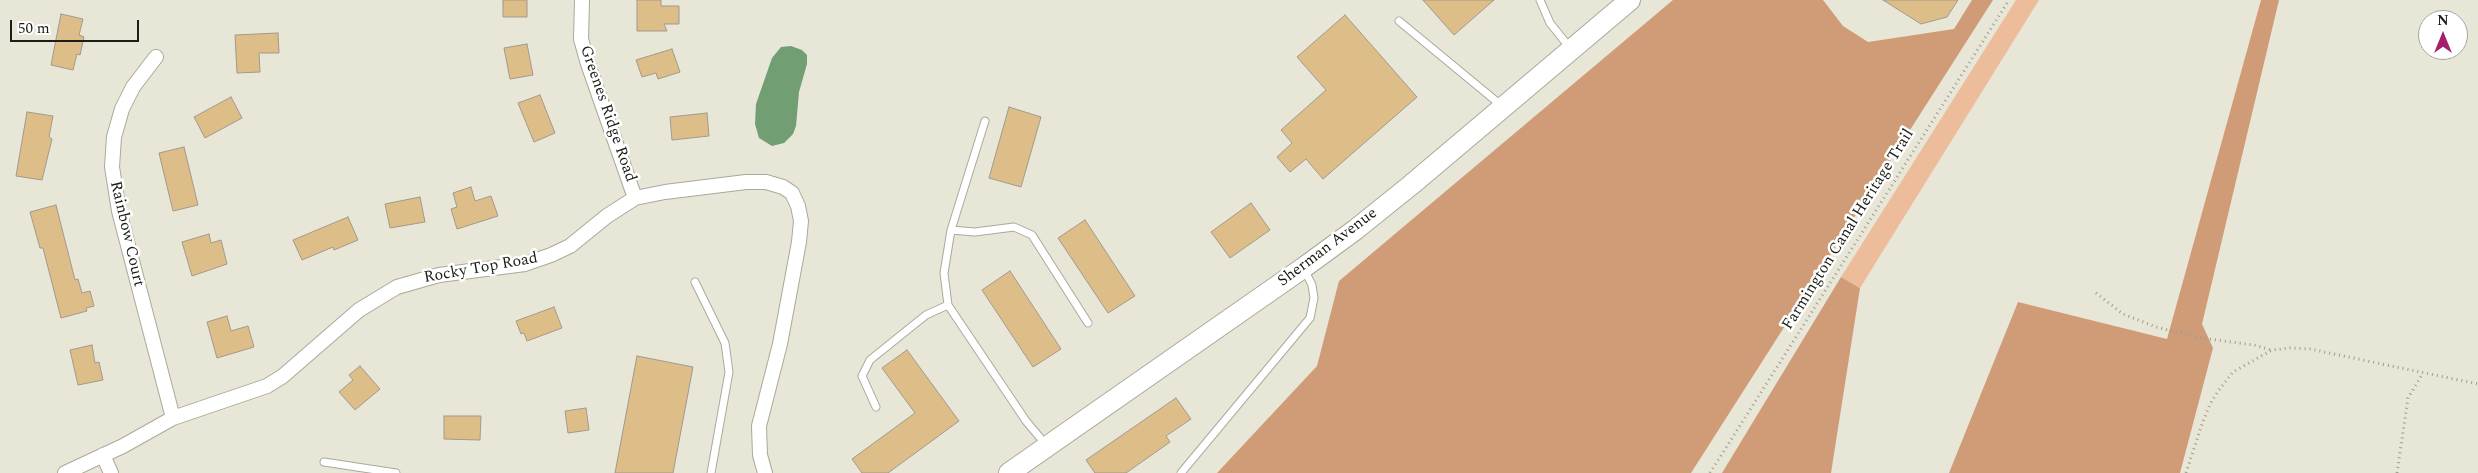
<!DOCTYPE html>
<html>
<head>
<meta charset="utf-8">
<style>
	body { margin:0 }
	#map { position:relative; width:2478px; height:473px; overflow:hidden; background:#e7e6d7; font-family:Spectral,serif }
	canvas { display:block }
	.north { position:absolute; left:2418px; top:10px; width:50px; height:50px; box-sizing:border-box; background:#fff; border:1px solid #a5a5a2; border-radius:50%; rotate:0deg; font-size:14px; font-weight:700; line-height:20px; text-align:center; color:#1d1d17 }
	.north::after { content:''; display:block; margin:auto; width:18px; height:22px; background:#a4206d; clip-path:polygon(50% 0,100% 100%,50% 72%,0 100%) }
	.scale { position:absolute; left:10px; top:20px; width:129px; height:22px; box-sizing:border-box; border:2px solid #1d1d17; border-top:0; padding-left:6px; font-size:15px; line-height:18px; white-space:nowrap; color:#1d1d17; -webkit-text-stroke:4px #fff; paint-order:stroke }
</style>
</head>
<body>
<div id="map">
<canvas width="2478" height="473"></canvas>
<div class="north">N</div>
<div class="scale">50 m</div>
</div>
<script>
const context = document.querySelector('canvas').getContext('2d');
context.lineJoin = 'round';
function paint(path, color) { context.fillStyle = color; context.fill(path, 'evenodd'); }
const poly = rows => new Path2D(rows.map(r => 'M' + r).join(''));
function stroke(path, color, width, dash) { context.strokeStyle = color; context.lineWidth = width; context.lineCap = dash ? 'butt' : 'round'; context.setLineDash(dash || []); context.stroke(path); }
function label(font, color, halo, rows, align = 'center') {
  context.font = font + ' Spectral,serif'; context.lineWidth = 5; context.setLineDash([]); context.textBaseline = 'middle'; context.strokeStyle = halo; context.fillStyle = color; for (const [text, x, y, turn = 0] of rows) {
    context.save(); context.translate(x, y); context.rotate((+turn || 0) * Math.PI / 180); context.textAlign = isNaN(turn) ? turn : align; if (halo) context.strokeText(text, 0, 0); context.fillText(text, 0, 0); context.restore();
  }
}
paint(poly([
	[2016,0,2039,0,1860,288,1841,277]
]), '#edbd9b');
paint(poly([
	[1673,0,1823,0,1843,26,1868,42,1954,29,1972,0,1993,0,1691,473,1217,473,1317,366,1339,281],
	[2261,0,2279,0,2202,324,2213,348,2180,473,1949,473,2018,302,2167,339],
	[1841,277,1860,288,1831,473,1722,473]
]), '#cf9c77');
paint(poly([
	[791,46,802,50,807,55,807,64,799,92,796,126,793,134,784,143,772,146,759,138,755,124,756,104,772,58,781,47]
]), '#729e74');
const building = poly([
	[503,0,527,0,527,17,503,17,503,0],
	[637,0,661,0,661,6,679,6,679,24,664,24,667,31,637,31,637,0],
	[1423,0,1494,0,1454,35,1423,0],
	[1883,0,1958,0,1947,17,1921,24,1883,0],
	[61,14,83,19,79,35,84,37,80,55,77,54,73,70,51,65,61,14],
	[1345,15,1417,97,1323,179,1306,159,1290,172,1277,157,1292,143,1281,130,1326,90,1297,57,1345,15],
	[278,33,279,53,259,53,260,72,237,73,235,35,278,33],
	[527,44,533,75,510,79,504,48,527,44],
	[672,49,680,72,658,79,656,73,642,77,636,60,672,49],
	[540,95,555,133,534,142,518,103,540,95],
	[231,97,242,118,205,138,194,117,231,97],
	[1009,107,1041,117,1021,187,989,178,1009,107],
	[27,112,53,116,49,137,52,139,42,180,16,176,27,112],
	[707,113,709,136,672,140,670,117,707,113],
	[184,147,198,205,173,211,159,153,184,147],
	[471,187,475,201,491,196,498,216,457,229,451,209,457,207,453,193,471,187],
	[420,197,425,222,390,228,385,204,420,197],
	[1251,203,1270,230,1230,258,1211,232,1251,203],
	[56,205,75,280,78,279,82,293,90,291,94,306,86,308,87,311,61,318,43,248,40,248,30,212,56,205],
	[348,217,358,240,334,250,333,247,302,260,293,240,348,217],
	[1085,220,1135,296,1108,313,1058,238,1085,220],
	[209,234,211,243,221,240,227,264,192,276,182,242,209,234],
	[1010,271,1061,349,1033,367,982,290,1010,271],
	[554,307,562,328,527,341,524,333,521,334,516,321,554,307],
	[227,316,231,331,248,326,254,347,217,358,207,322,227,316],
	[92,345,95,363,99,362,103,380,78,385,70,350,92,345],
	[907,350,959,421,888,473,862,473,852,459,915,413,882,368,907,350],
	[637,356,693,367,673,473,615,473,637,356],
	[360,366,380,389,355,410,339,392,353,380,349,375,360,366],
	[1176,398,1191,419,1166,436,1170,442,1126,473,1095,473,1086,460,1176,398],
	[586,408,589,430,568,433,565,411,586,408],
	[444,416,481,416,480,440,444,439,444,416]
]);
paint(building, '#debe88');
stroke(building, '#a1998d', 1);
const lane = poly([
	[1540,0,1550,23,1570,48],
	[1399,21,1502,106],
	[985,121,951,230,944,273,948,305,1026,421,1047,446],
	[951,230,975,232,1014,227,1032,235,1088,323],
	[695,282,725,343,729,372,711,473],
	[876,407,862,376,870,360,926,315,948,305],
	[324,462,396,473],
	[1181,473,1310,318,1314,298,1312,285,1304,269]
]);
const street = poly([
	[582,0,581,39,588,64,635,198],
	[156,57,133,87,122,109,114,137,112,167,119,211,173,418],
	[103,455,111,473],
	[65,473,123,446,173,418,267,386,283,376,359,310,397,287,439,275,525,264,551,255,570,246,607,216,635,198,665,192,746,182,766,182,783,187,792,193,798,206,801,221,799,242,780,344,759,426,760,455,765,473]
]);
const secondary = poly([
	[1009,473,1303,268,1355,230,1411,185,1630,0]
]);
stroke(lane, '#aba99b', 9);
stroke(street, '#aba99b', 16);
stroke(secondary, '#aba99b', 22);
stroke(poly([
	[2096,293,2123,314,2156,327,2201,338,2254,345,2271,350],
	[1710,473,2009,0],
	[2186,473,2201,427,2210,404,2219,390,2233,372,2272,350,2290,348,2310,349,2478,384],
	[2397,473,2408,398,2423,373]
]), '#9d9c91', 3, [1, 4]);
stroke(lane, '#fff', 7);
stroke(street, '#fff', 14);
stroke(secondary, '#fff', 20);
label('16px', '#1d1d17', '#fff', [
	["Greenes Ridge Road",607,114,71],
	["Farmington Canal Heritage Trail",1849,230,-58],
	["Rainbow Court",126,234,77],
	["Sherman Avenue",1328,248,-37],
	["Rocky Top Road",481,269,-10]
]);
</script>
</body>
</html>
